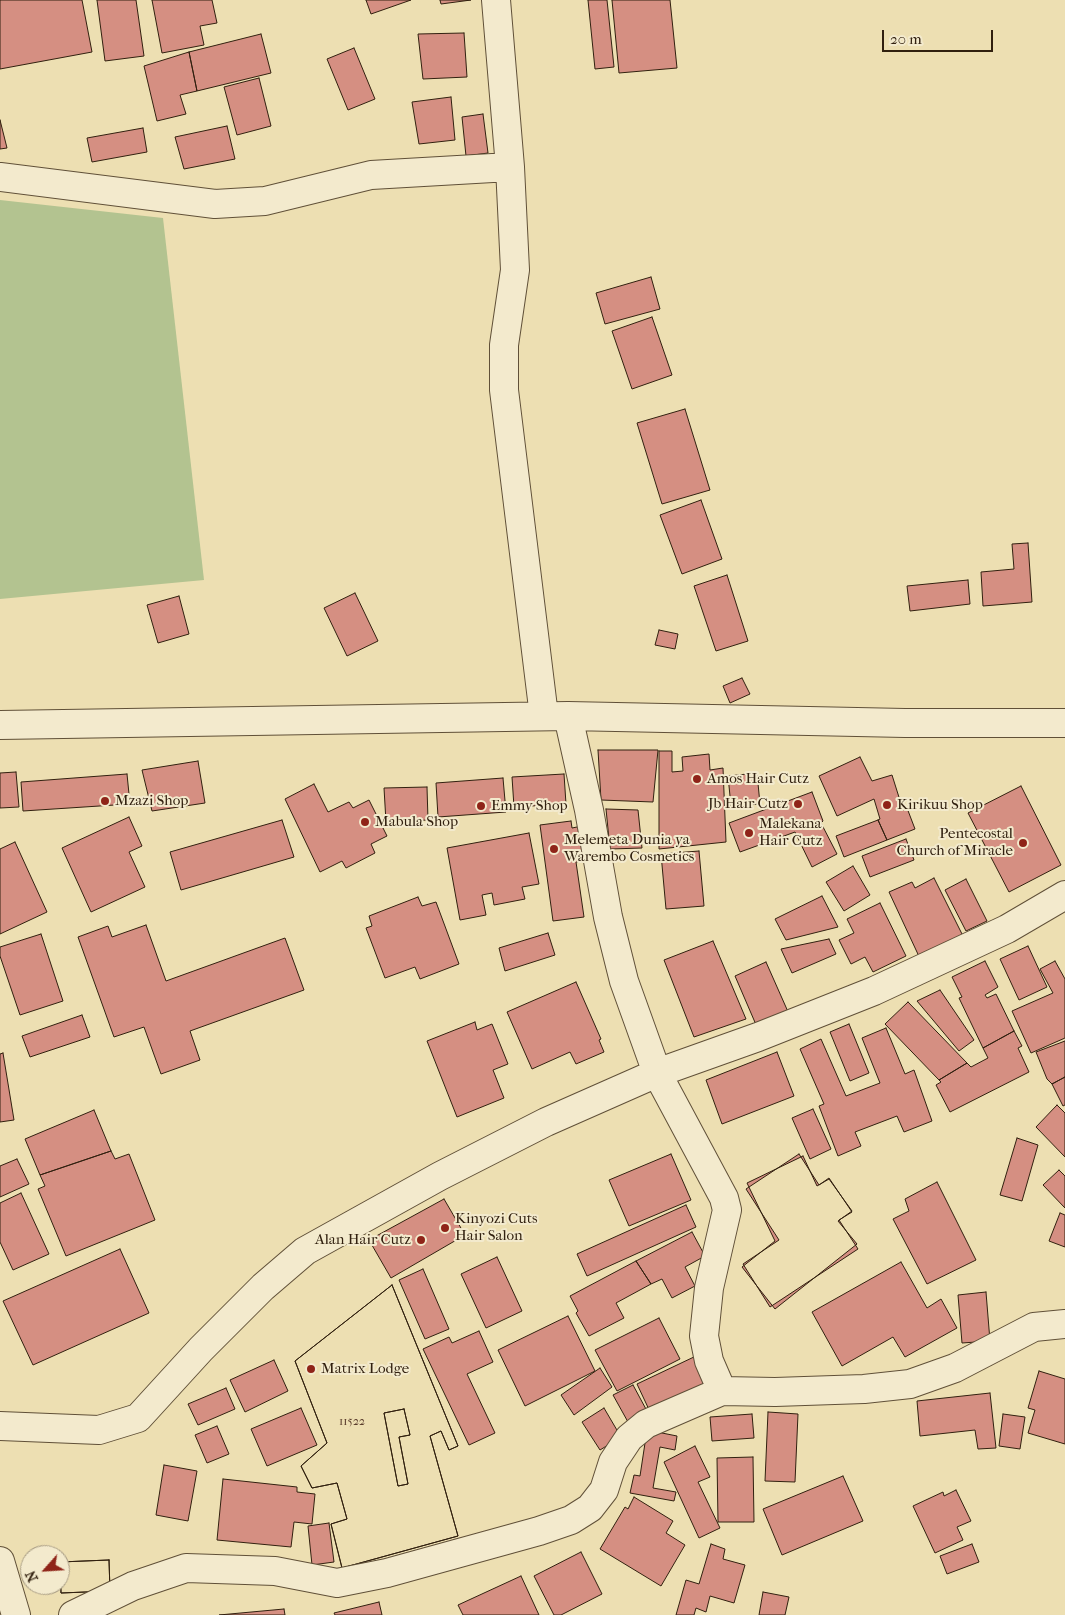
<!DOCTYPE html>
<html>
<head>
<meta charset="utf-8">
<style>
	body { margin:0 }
	#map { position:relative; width:1065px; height:1615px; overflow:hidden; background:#eddfb2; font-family:"IM FELL French Canon",serif }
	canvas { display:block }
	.north { position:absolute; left:20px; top:1545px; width:50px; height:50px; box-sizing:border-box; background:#f3eacd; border:1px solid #a59981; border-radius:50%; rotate:244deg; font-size:14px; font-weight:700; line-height:20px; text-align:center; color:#31200f }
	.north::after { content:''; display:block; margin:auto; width:18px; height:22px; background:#8f2418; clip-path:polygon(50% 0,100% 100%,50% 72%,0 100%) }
	.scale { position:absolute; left:882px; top:30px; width:111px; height:22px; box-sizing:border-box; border:2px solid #31200f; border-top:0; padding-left:6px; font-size:15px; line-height:18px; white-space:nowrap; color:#31200f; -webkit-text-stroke:4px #f3eacd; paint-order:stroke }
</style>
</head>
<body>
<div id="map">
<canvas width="1065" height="1615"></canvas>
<div class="north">N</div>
<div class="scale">20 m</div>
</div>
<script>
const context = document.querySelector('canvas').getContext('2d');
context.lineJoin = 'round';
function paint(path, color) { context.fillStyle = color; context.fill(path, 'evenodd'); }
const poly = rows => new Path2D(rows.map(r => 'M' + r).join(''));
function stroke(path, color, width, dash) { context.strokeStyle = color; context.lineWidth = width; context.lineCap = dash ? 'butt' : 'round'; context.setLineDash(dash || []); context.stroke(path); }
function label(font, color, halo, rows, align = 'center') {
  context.font = font + ' "IM FELL French Canon",serif'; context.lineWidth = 4; context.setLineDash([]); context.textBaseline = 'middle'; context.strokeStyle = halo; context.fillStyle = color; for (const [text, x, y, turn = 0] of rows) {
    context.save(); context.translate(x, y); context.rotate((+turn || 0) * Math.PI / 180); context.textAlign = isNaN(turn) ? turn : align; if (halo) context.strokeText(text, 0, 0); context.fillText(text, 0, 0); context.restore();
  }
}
paint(poly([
	[0,200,163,218,204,580,0,599]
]), '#b3c390');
const building = poly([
	[0,0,82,0,92,52,0,69,0,0],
	[97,0,136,0,144,56,105,61,97,0],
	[152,0,212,0,217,23,200,26,204,45,162,53,152,0],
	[366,0,411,0,371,14,366,0],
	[440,0,471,0,441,4,440,0],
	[588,0,607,0,614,67,595,69,588,0],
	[612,0,670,0,677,68,619,73,612,0],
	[464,33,467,77,423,79,418,34,464,33],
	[261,34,271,73,197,91,189,52,261,34],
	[354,48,375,99,348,110,327,59,354,48],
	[189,52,197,91,180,95,186,114,157,121,144,66,189,52],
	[259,78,271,126,237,135,224,87,259,78],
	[451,97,455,140,419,144,412,102,451,97],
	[483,114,488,153,466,156,462,117,483,114],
	[0,120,7,148,0,149,0,120],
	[227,126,235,159,184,169,175,137,227,126],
	[143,128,147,152,92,162,87,138,143,128],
	[651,277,660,309,605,324,596,293,651,277],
	[652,317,672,375,632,389,612,331,652,317],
	[685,409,710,490,662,504,637,423,685,409],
	[701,500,722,559,682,574,660,515,701,500],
	[1028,543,1032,602,983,606,981,572,1014,569,1012,544,1028,543],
	[727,575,748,641,716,651,694,586,727,575],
	[968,580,970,604,910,611,907,586,968,580],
	[355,593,378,641,347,656,324,608,355,593],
	[179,596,189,634,158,643,147,605,179,596],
	[659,630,678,634,675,649,655,645,659,630],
	[742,678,750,694,730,703,723,686,742,678],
	[598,750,658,750,653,802,601,800,598,750],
	[659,751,672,751,672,772,683,771,682,757,709,754,710,770,723,768,726,842,659,849,659,751],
	[860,757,872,781,892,775,903,810,907,808,915,829,887,840,878,820,880,819,874,799,837,816,819,776,860,757],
	[198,761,205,803,152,811,142,770,198,761],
	[16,772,19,807,0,808,0,773,16,772],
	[757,773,760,804,731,806,728,776,757,773],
	[127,774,130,804,23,811,21,782,127,774],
	[564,774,566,804,514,807,512,777,564,774],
	[503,778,506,812,438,817,436,783,503,778],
	[314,784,328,812,349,802,353,808,369,800,387,836,371,844,375,853,346,868,342,861,320,872,285,799,314,784],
	[1021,786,1061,865,1009,892,968,813,1021,786],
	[427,787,428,820,386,822,384,788,427,787],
	[812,792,823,821,821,823,837,854,812,867,795,832,740,852,729,823,812,792],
	[606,809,638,810,642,848,610,849,606,809],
	[129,817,142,846,129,852,145,887,91,912,62,848,129,817],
	[282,820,294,857,181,890,170,852,282,820],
	[878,820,887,840,844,857,836,836,878,820],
	[571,821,572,828,582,826,587,860,576,862,584,917,553,921,540,825,571,821],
	[529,833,539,884,522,887,525,899,494,905,492,893,482,895,486,915,460,920,447,848,529,833],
	[906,839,914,860,870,877,862,856,906,839],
	[15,842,47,912,0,934,0,849,15,842],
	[699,851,704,906,666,909,661,854,699,851],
	[853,866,870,895,844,911,826,882,853,866],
	[934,878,967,944,923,965,889,892,912,882,915,888,934,878],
	[966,879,987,921,966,931,945,890,966,879],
	[822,896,838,927,786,940,775,919,822,896],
	[418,897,422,906,436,902,459,964,420,979,415,967,385,978,366,928,372,926,369,916,418,897],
	[880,903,906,956,873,972,865,957,851,964,839,940,854,933,847,919,880,903],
	[146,925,166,981,285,938,304,990,190,1031,200,1060,161,1074,144,1027,114,1037,78,937,108,926,112,937,146,925],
	[548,933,555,955,505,971,499,948,548,933],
	[41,934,63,1001,20,1015,0,956,0,947,41,934],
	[829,939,836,954,792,973,781,949,829,939],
	[713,941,746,1019,694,1037,664,960,713,941],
	[1028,946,1047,987,1019,1000,1000,959,1028,946],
	[985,961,998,987,985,995,987,998,996,994,1014,1031,983,1048,959,998,962,997,952,977,985,961],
	[1055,961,1065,979,1065,1038,1031,1053,1012,1011,1053,993,1040,969,1055,961],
	[766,962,789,1014,757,1027,735,976,766,962],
	[576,982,601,1039,599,1040,604,1052,576,1064,570,1052,532,1069,507,1012,576,982],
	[940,990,974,1040,959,1051,917,1001,940,990],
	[908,1002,967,1063,939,1080,885,1024,908,1002],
	[82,1015,90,1037,30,1057,22,1036,82,1015],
	[475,1022,477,1030,492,1024,508,1064,493,1070,504,1098,457,1117,427,1041,475,1022],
	[849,1024,869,1073,850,1081,830,1032,849,1024],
	[886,1028,905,1074,914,1070,932,1121,904,1132,897,1116,855,1132,861,1146,838,1156,819,1106,824,1104,800,1049,821,1039,846,1096,880,1083,862,1038,886,1028],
	[1014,1031,1022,1046,1018,1048,1029,1072,950,1112,936,1085,941,1082,939,1080,967,1063,971,1067,988,1058,983,1048,1014,1031],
	[1065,1041,1065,1077,1052,1084,1047,1079,1036,1052,1065,1041],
	[777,1052,794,1096,722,1124,706,1080,777,1052],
	[3,1053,14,1120,0,1122,0,1054,3,1053],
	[1065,1077,1065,1105,1063,1106,1052,1084,1065,1077],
	[1057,1105,1065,1113,1065,1157,1036,1127,1057,1105],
	[813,1109,831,1149,810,1159,792,1118,813,1109],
	[94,1110,111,1151,40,1175,25,1139,94,1110],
	[1017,1138,1038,1145,1022,1201,1000,1195,1017,1138],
	[111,1151,115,1159,129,1154,155,1220,66,1256,38,1189,45,1186,40,1175,111,1151],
	[671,1154,691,1200,629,1226,609,1180,671,1154],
	[799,1154,819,1185,829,1178,852,1212,839,1220,858,1249,770,1307,743,1264,779,1240,746,1189,799,1154],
	[803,1156,817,1186,829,1179,852,1211,838,1221,857,1244,775,1309,742,1267,775,1241,747,1183,803,1156],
	[17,1159,29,1184,0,1197,0,1166,17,1159],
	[1059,1170,1065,1176,1065,1208,1043,1185,1059,1170],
	[937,1182,976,1260,927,1284,893,1219,909,1211,905,1199,937,1182],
	[21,1193,49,1254,13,1270,0,1242,0,1203,21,1193],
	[444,1199,465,1235,391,1278,369,1240,444,1199],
	[686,1205,696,1227,587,1276,577,1254,686,1205],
	[1060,1213,1065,1215,1065,1247,1049,1241,1060,1213],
	[692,1232,705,1256,685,1267,695,1286,672,1298,662,1279,651,1284,636,1261,692,1232],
	[120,1249,149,1313,33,1365,3,1301,120,1249],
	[497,1257,522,1311,486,1328,461,1274,497,1257],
	[636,1261,651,1284,616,1303,624,1318,589,1336,576,1313,578,1311,570,1296,636,1261],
	[901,1262,927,1308,941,1299,957,1328,905,1357,893,1337,842,1366,812,1312,901,1262],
	[423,1269,449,1329,425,1339,399,1280,423,1269],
	[392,1285,458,1446,449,1450,441,1431,430,1436,458,1536,342,1568,331,1524,347,1519,337,1483,312,1488,301,1466,327,1443,295,1361,392,1285],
	[404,1409,410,1435,399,1437,408,1484,398,1486,384,1413,404,1409],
	[392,1285,458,1446,449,1450,441,1431,430,1436,458,1536,342,1568,331,1524,347,1519,337,1483,312,1488,301,1466,327,1443,295,1361,392,1285],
	[404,1409,410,1435,399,1437,408,1484,398,1486,384,1413,404,1409],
	[986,1292,990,1341,962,1343,958,1295,986,1292],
	[568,1316,595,1371,525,1406,498,1350,568,1316],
	[659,1318,680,1359,617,1391,595,1350,659,1318],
	[479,1331,493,1362,467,1374,495,1433,469,1445,423,1349,449,1337,452,1343,479,1331],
	[696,1356,712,1387,652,1416,637,1384,696,1356],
	[274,1360,288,1391,245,1412,230,1380,274,1360],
	[600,1368,612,1387,574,1415,561,1395,600,1368],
	[1039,1371,1065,1379,1065,1444,1028,1433,1035,1410,1028,1408,1039,1371],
	[633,1385,647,1411,628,1422,613,1395,633,1385],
	[226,1388,235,1409,198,1425,188,1404,226,1388],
	[990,1393,996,1448,978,1449,975,1430,920,1436,917,1401,990,1393],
	[301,1408,317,1445,267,1466,251,1429,301,1408],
	[604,1408,621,1437,600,1450,582,1422,604,1408],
	[768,1412,798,1414,795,1482,765,1481,768,1412],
	[752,1414,754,1438,712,1441,710,1417,752,1414],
	[1003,1414,1025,1417,1020,1449,999,1446,1003,1414],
	[217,1426,229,1454,207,1463,195,1435,217,1426],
	[647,1430,677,1436,675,1450,660,1447,653,1488,676,1492,674,1501,630,1493,634,1475,640,1476,647,1430],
	[695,1446,710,1477,698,1482,720,1528,699,1538,664,1462,695,1446],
	[753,1457,754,1522,718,1522,717,1458,753,1457],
	[164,1465,197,1471,188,1521,156,1515,164,1465],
	[843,1476,863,1521,782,1555,763,1509,843,1476],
	[223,1479,297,1487,297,1492,315,1494,312,1524,294,1522,291,1547,217,1540,223,1479],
	[956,1490,971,1521,957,1527,963,1540,935,1553,913,1506,943,1492,944,1496,956,1490],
	[634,1497,673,1521,666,1533,685,1545,661,1586,600,1549,625,1507,628,1509,634,1497],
	[329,1523,334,1562,312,1565,308,1526,329,1523],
	[711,1544,725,1549,723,1559,745,1565,734,1603,710,1596,706,1612,696,1608,694,1615,676,1615,686,1580,699,1584,711,1544],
	[972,1544,979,1562,947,1574,940,1556,972,1544],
	[581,1552,602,1594,561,1615,554,1615,534,1576,581,1552],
	[109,1560,110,1591,61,1593,60,1562,109,1560],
	[109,1560,110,1591,61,1593,60,1562,109,1560],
	[521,1576,539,1615,463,1615,458,1605,521,1576],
	[763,1592,789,1597,785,1615,759,1615,763,1592],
	[379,1602,382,1615,335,1615,334,1613,379,1602],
	[284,1609,285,1615,219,1615,284,1609]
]);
paint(building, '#d58f82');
stroke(building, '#31200f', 1);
const minor = poly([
	[496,0,510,167,515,270,504,345,504,390,544,716],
	[0,177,215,204,265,201,371,175,510,167],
	[568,716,589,810,608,917,624,981,657,1073,724,1198,727,1210,709,1288,704,1336,709,1361,722,1391],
	[0,725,568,716,905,723,1065,723],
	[0,1426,99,1430,138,1418,201,1349,263,1287,305,1251,440,1176,546,1122,657,1073,758,1037,874,991,1007,929,1065,895],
	[0,1561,16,1615],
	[73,1615,133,1586,186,1568,275,1571,337,1583,387,1573,539,1531,571,1520,590,1508,604,1490,613,1462,629,1438,646,1424,722,1391,775,1392,864,1389,910,1384,955,1368,1034,1327,1065,1324]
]);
stroke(minor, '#605038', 30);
stroke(minor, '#f3eacd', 28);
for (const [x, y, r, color] of [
	[697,779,5,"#8f2418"],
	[105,801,5,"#8f2418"],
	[798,804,5,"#8f2418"],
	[887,805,5,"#8f2418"],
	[481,806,5,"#8f2418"],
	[365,822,5,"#8f2418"],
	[749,833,5,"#8f2418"],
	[1023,843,5,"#8f2418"],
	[554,849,5,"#8f2418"],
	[445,1228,5,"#8f2418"],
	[421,1240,5,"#8f2418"],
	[311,1369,5,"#8f2418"]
]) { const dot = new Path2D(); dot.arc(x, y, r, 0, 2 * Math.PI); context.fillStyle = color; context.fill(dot); stroke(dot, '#f3eacd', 2); }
label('12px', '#5a3c2c', null, [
	["11522",352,1422]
]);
label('15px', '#31200f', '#f3eacd', [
	["Amos Hair Cutz",707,779],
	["Mzazi Shop",115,801],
	["Jb Hair Cutz",788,804,"right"],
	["Kirikuu Shop",897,805],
	["Emmy Shop",491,806],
	["Mabula Shop",375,822],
	["Malekana",759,824],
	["Hair Cutz",759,841],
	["Pentecostal",1013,834,"right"],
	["Church of Miracle",1013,851,"right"],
	["Melemeta Dunia ya",564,840],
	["Warembo Cosmetics",564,857],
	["Kinyozi Cuts",455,1219],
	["Hair Salon",455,1236],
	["Alan Hair Cutz",411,1240,"right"],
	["Matrix Lodge",321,1369]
], 'left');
</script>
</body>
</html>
